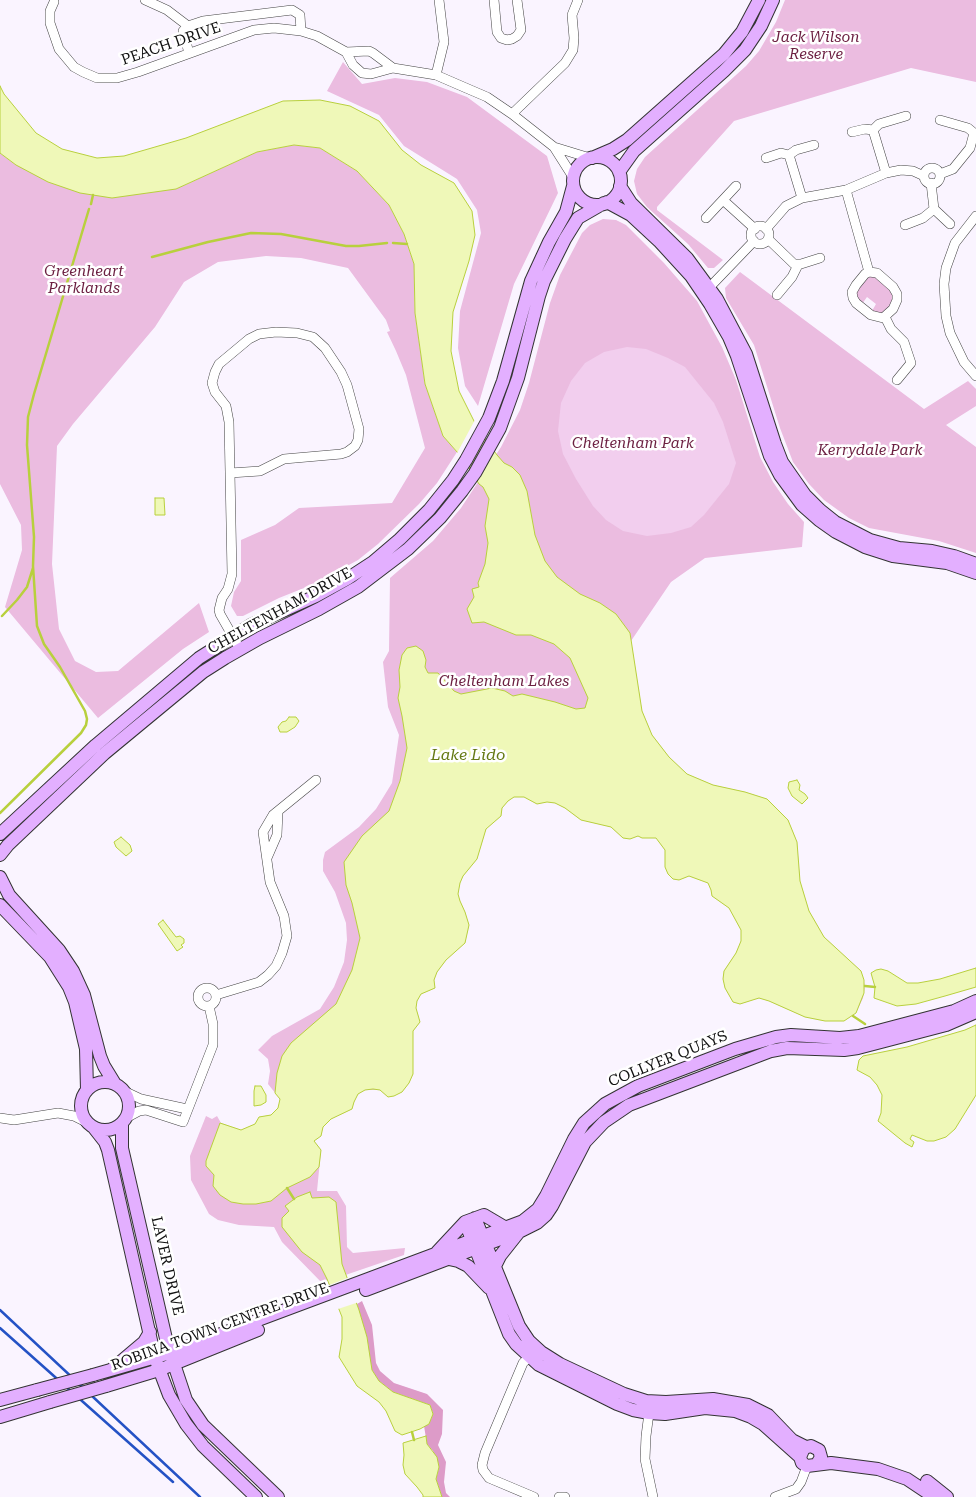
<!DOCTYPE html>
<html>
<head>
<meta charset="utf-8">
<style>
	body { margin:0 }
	canvas { display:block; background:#faf4ff }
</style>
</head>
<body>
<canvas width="976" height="1497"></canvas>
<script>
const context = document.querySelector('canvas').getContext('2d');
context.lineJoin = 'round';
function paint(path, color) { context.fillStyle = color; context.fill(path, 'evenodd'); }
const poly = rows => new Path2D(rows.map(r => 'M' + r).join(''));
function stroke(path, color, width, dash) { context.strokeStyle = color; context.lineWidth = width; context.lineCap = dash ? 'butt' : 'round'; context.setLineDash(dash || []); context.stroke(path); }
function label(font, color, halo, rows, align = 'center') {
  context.font = font + ' "Roboto Serif",serif'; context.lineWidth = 5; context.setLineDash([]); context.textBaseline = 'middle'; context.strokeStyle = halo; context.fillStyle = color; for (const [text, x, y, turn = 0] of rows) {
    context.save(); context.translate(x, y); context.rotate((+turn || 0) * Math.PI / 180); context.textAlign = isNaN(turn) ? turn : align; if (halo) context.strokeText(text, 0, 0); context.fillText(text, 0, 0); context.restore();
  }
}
paint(poly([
	[785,0,976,0,976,82,911,68,734,121,657,207,657,210,723,260,714,268,708,268,688,244,647,207,637,194,634,181,637,169,645,157,746,66,759,51,776,22],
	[343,62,362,84,395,78,427,82,467,97,547,156,558,193,514,284,478,406,465,386,458,348,460,311,481,233,477,210,457,179,404,146,379,115,327,91],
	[294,145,320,148,357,171,389,205,404,234,414,264,415,313,425,384,443,436,457,452,437,483,419,504,378,544,358,560,314,584,279,598,243,616,237,616,231,606,234,592,241,581,241,540,275,525,299,508,392,503,425,448,406,375,396,351,387,332,390,331,386,320,348,268,301,258,266,256,218,262,184,282,155,327,73,424,57,446,52,564,59,629,75,661,96,672,118,671,199,603,209,632,183,649,98,718,5,607,22,550,21,525,0,484,0,153,16,165,176,189,257,152],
	[603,219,616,220,626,225,664,263,697,301,722,347,736,380,760,457,773,482,788,504,804,522,802,547,705,558,671,582,631,641,642,711,652,735,669,757,687,774,713,785,745,792,767,799,788,820,797,842,800,881,809,911,824,937,861,971,865,986,863,998,856,1013,844,1021,825,1021,805,1017,769,1001,759,998,740,1004,733,1002,725,988,723,979,724,971,736,953,741,941,741,930,729,908,712,896,711,890,708,883,689,876,679,880,673,879,668,874,665,867,665,850,656,838,642,838,638,836,630,839,623,838,611,827,581,820,565,808,555,803,547,802,537,804,524,797,514,797,508,801,502,808,501,816,486,829,477,859,463,876,460,883,458,894,460,901,465,912,469,925,465,943,446,960,437,972,434,980,435,988,421,994,417,1001,416,1008,420,1022,413,1031,413,1074,409,1083,402,1092,388,1097,380,1090,365,1090,358,1094,354,1102,352,1109,331,1119,323,1127,321,1136,314,1141,321,1150,317,1191,337,1191,346,1206,347,1247,353,1253,405,1248,404,1255,322,1283,282,1242,274,1227,239,1225,218,1220,209,1214,191,1180,190,1156,206,1116,212,1119,217,1116,221,1123,241,1130,255,1124,259,1117,271,1115,278,1108,280,1099,268,1084,270,1071,268,1059,258,1050,272,1036,320,1009,334,987,344,962,347,940,346,923,335,892,323,871,323,860,325,852,359,827,376,809,392,783,399,735,388,707,383,662,389,651,390,578,433,541,461,508,501,447,520,410,529,383,550,303,560,275,582,233,590,225],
	[740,272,924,409,968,381,976,389,976,406,946,425,976,447,976,553,939,541,869,528,849,518,824,500,809,484,793,462,780,428,754,345,726,298,725,288],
	[873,275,893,293,893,302,883,315,872,311,876,304,867,297,862,304,857,300,856,290,866,276]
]), '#ebbce0');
paint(poly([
	[362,1301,372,1325,376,1363,380,1371,394,1383,427,1394,443,1410,442,1434,438,1445,446,1462,444,1482,446,1493,450,1497,442,1497,436,1479,439,1467,433,1451,427,1444,424,1426,429,1424,433,1414,430,1405,393,1392,379,1381,372,1370,357,1304]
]), '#dd9bc8');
paint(poly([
	[627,347,646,349,668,358,685,367,714,403,723,422,736,463,729,484,704,515,691,527,671,533,647,536,623,531,606,520,593,506,576,479,563,454,558,431,561,403,571,381,585,363,604,352]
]), '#f2ceee');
const water = poly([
	[0,86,4,94,36,133,62,149,97,158,124,156,186,138,283,101,320,100,350,106,379,121,402,150,421,165,454,183,472,211,475,235,469,261,453,312,451,351,459,391,478,429,497,455,504,463,512,467,520,475,527,491,535,535,545,561,557,577,580,594,600,603,616,614,630,633,642,711,652,735,669,757,687,774,713,785,745,792,767,799,788,820,797,842,800,881,809,911,824,937,861,971,864,980,864,993,856,1013,844,1021,825,1021,805,1017,769,1001,759,998,740,1004,733,1002,725,988,723,979,724,971,736,953,741,941,741,930,729,908,712,896,711,890,708,883,689,876,679,880,673,879,668,874,665,867,665,850,656,838,642,838,638,836,630,839,623,838,611,827,581,820,565,808,555,803,547,802,537,804,524,797,514,797,508,801,502,808,501,816,486,829,477,859,463,876,460,883,458,894,460,901,465,912,469,925,465,943,446,960,437,972,434,980,435,988,421,994,417,1001,416,1008,420,1022,413,1031,413,1074,409,1083,402,1092,394,1096,388,1097,380,1090,373,1089,365,1090,358,1094,354,1102,352,1109,331,1119,323,1127,321,1136,314,1141,321,1150,319,1167,310,1177,287,1188,271,1201,256,1204,243,1204,231,1202,220,1195,213,1186,214,1175,206,1166,206,1161,220,1123,241,1130,255,1124,259,1117,271,1115,278,1108,280,1099,275,1093,277,1073,282,1056,291,1043,336,1004,352,970,360,938,352,903,346,885,344,862,362,836,389,811,400,781,407,748,402,716,398,698,400,687,399,670,402,655,407,648,416,646,423,651,426,660,425,667,428,673,438,673,454,691,461,694,492,688,505,691,513,696,522,694,555,702,576,709,585,708,588,698,570,658,554,644,531,635,516,635,484,622,472,623,467,609,474,597,472,589,479,587,478,583,485,564,488,543,485,526,489,499,483,487,479,484,465,461,443,436,425,384,415,313,414,264,404,234,389,205,357,171,320,148,294,145,257,152,176,189,112,198,80,193,48,182,16,165,0,153,0,86],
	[155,498,164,498,165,515,155,515,155,498],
	[289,717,296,717,299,721,295,727,287,732,280,732,278,727,282,722,286,721,289,717],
	[797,780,800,785,799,790,805,794,808,798,802,804,792,796,788,788,789,782,797,780],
	[121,837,130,845,132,851,126,856,116,847,114,842,121,837],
	[163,920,176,937,180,936,184,939,184,943,181,945,183,947,177,951,158,924,163,920],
	[976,968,976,987,945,996,916,1004,897,1006,874,998,875,987,871,973,876,970,881,969,888,971,907,983,918,983,940,979,976,968],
	[976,1025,976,1095,955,1129,946,1137,934,1141,927,1141,912,1135,910,1139,914,1142,912,1147,905,1143,878,1121,881,1113,882,1095,877,1085,870,1077,857,1070,859,1060,863,1056,907,1047,965,1030,976,1025],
	[255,1086,261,1086,266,1095,266,1102,261,1105,254,1106,254,1091,255,1086],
	[310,1192,312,1198,329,1197,336,1202,342,1264,359,1310,367,1337,372,1370,379,1381,393,1392,430,1405,433,1414,429,1424,420,1429,402,1435,395,1431,386,1411,379,1402,357,1386,339,1357,342,1339,342,1317,327,1279,320,1265,302,1252,282,1227,282,1218,289,1211,285,1206,297,1197,310,1192],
	[426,1436,427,1444,437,1457,439,1467,436,1479,442,1497,423,1497,423,1495,417,1487,405,1474,403,1465,404,1455,403,1443,426,1436]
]);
paint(water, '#eff8b8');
stroke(water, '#b8d03d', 1);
paint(poly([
	[476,418,480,428,463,463,456,455],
	[350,1277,359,1302,335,1310,327,1286]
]), '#faf4ff');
stroke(poly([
	[91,204,93,195],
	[393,243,407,244],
	[152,257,208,242,251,233,281,234,346,246,359,246,387,243],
	[2,616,17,600,27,587,33,568],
	[0,813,81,733,86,725,87,719,85,711,60,667,44,644,37,626,33,566,34,537,27,445,28,417,34,394,89,209],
	[865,986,875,987],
	[853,1016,865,1024],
	[287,1188,294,1199],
	[412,1432,414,1440]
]), '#b8d03d', 2.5);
const street = poly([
	[145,0,167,10,188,26],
	[494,0,497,32,501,38,507,40,512,39,517,36,521,30,517,0],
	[54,2,50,11,50,23,59,49,74,67,83,72,97,78,117,78,138,72,254,30,274,28,301,31,317,36,346,52,353,65,362,73,371,74,393,68,436,75,466,88,487,97,512,114,554,147,590,158],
	[346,52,369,51,373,53,393,68],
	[189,53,183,31,188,26,203,21,292,10,300,15,301,31],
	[436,75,444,42,439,0],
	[512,114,565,63,573,50,574,38,572,15,578,0],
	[940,120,968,128,974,133,976,133],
	[873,130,886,173],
	[852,132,865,129,873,130,879,124,906,116],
	[554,147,573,177],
	[789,155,802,198],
	[766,158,781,153,789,155,796,150,814,145],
	'924 176a8 8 0 1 1 16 0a8 8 0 1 1-16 0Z',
	[940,174,953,169,970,148,974,133],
	[931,183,934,209,950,224],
	[846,190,869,272],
	[723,200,755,229],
	[976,216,955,243,946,268,944,284,946,316,950,333,964,362,976,376],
	[706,218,736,186],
	[905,225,923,218,934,209],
	'751 235a9 9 0 1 1 18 0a9 9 0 1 1-18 0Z',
	[766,229,786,206,802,198,846,190,886,173,901,170,913,171,924,176],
	[768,239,794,264,801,264,820,258],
	[869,272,877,273,893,287,897,294,897,300,893,309,883,318,871,315,856,303,853,298,852,292,856,285,865,274,869,272],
	[705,292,754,241],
	[777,295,792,277,798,265],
	[885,317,891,329,904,342,911,363,897,380],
	[230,473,260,471,284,459,341,454,347,452,355,446,358,440,359,429,347,385,341,372,325,348,313,337,297,333,276,332,259,334,249,339,219,364,215,372,212,383,215,392,226,406,229,422,232,574,228,589,222,598,219,610,220,614,240,649],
	[267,858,277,835,278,811],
	'198 997a9 9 0 1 1 18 0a9 9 0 1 1-18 0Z',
	[216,995,259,982,268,975,276,966,282,953,287,936,284,916,270,882,263,832,273,815,316,780],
	[124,1091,141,1099,187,1109],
	[0,1118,14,1120,58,1113,74,1116,86,1122],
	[126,1118,139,1111,146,1110,183,1122,213,1045,213,1024,209,1006],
	[529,1357,523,1363,485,1453,482,1465,483,1470,489,1478,534,1497],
	[649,1413,646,1436,645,1459,653,1497],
	[559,1497,565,1497],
	[775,1497,796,1489,801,1482,807,1466]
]);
const secondary = poly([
	'573 181a24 24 0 1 1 48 0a24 24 0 1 1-48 0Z',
	[592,158,613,149,627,140,724,54,742,32,759,0],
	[619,172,634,151,724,71,745,50,761,26,773,0],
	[620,186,631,203,687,258,717,299,746,354,775,444,782,462,805,495,820,510,835,522,870,540,899,548,932,551,954,556,976,564],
	[607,202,631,215,659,241,691,276,710,304,729,337,737,356,770,456,780,475,802,505,819,520,836,532,865,547,893,556,947,563,976,573],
	[0,834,96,745,199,658,251,625,316,596,347,579,373,562,400,539,429,510,453,480,466,460,489,418,503,381,531,281,549,242,566,212,573,186],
	[0,855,8,845,105,753,203,672,225,658,260,638,319,609,358,587,408,549,440,518,462,491,475,473,500,428,518,378,539,296,544,281,565,239,578,218,604,203],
	[0,877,9,895,59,950,73,971,84,995,100,1056,104,1066,115,1084],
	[0,905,50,957,69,987,75,1002,86,1049,87,1090],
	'81 1106a24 24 0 1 1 48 0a24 24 0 1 1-48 0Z',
	[122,1123,122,1148,167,1343,186,1400,203,1425,278,1497],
	[94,1128,105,1142,108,1150,155,1358,169,1395,186,1424,203,1446,256,1497],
	[475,1218,519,1326,529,1341,541,1352,560,1364,624,1394,646,1401,666,1402,713,1399,748,1405,768,1415,792,1440,806,1447],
	[465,1222,509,1334,516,1344,539,1365,617,1404,633,1410,649,1413,665,1414,705,1408,735,1411,751,1417,763,1424,800,1457],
	[437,1252,465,1222,484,1215,506,1228],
	[449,1259,458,1261,468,1266,489,1288],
	[495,1266,500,1256,519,1232],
	[366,1290,519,1232,537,1223,546,1215,552,1206,585,1142,604,1122,629,1105,771,1051,787,1048,844,1050,858,1048,946,1025,976,1012],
	[112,1369,144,1342,150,1332],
	[93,1375,170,1353,523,1221,538,1209,546,1196,574,1139,584,1123,605,1104,638,1086,735,1049,776,1037,791,1035,840,1038,859,1036,954,1011,976,1001],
	[106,1386,159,1370,258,1330],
	[0,1400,37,1390],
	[0,1417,50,1402],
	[817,1464,821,1457,819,1450,811,1446,804,1448,800,1457,802,1463,807,1466,831,1463,878,1469,907,1479,934,1497],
	[927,1481,947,1497]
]);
stroke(street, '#444', 10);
stroke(secondary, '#333', 14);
stroke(street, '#fff', 9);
stroke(secondary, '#e3afff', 12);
stroke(poly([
	[0,1310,200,1497],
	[0,1328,173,1482]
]), '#2452c5', 2.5);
const secondaryBridge = poly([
	[37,1390,93,1375],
	[50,1402,106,1386]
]);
stroke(secondaryBridge, '#333', 14, []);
stroke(secondaryBridge, '#e3afff', 12);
label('italic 15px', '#6b1e40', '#fff', [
	["Jack Wilson",816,38],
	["Reserve",816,55],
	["Greenheart",84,272],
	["Parklands",84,289],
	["Cheltenham Park",633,444],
	["Kerrydale Park",870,451],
	["Cheltenham Lakes",504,682]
]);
label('15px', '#111', '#fff', [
	["PEACH DRIVE",171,44,-19],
	["CHELTENHAM DRIVE",280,611,-29],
	["COLLYER QUAYS",668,1059,-22],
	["LAVER DRIVE",167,1266,77],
	["ROBINA TOWN CENTRE DRIVE",220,1327,-20]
]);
label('italic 16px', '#667a14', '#fff', [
	["Lake Lido",468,755]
]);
</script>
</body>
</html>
